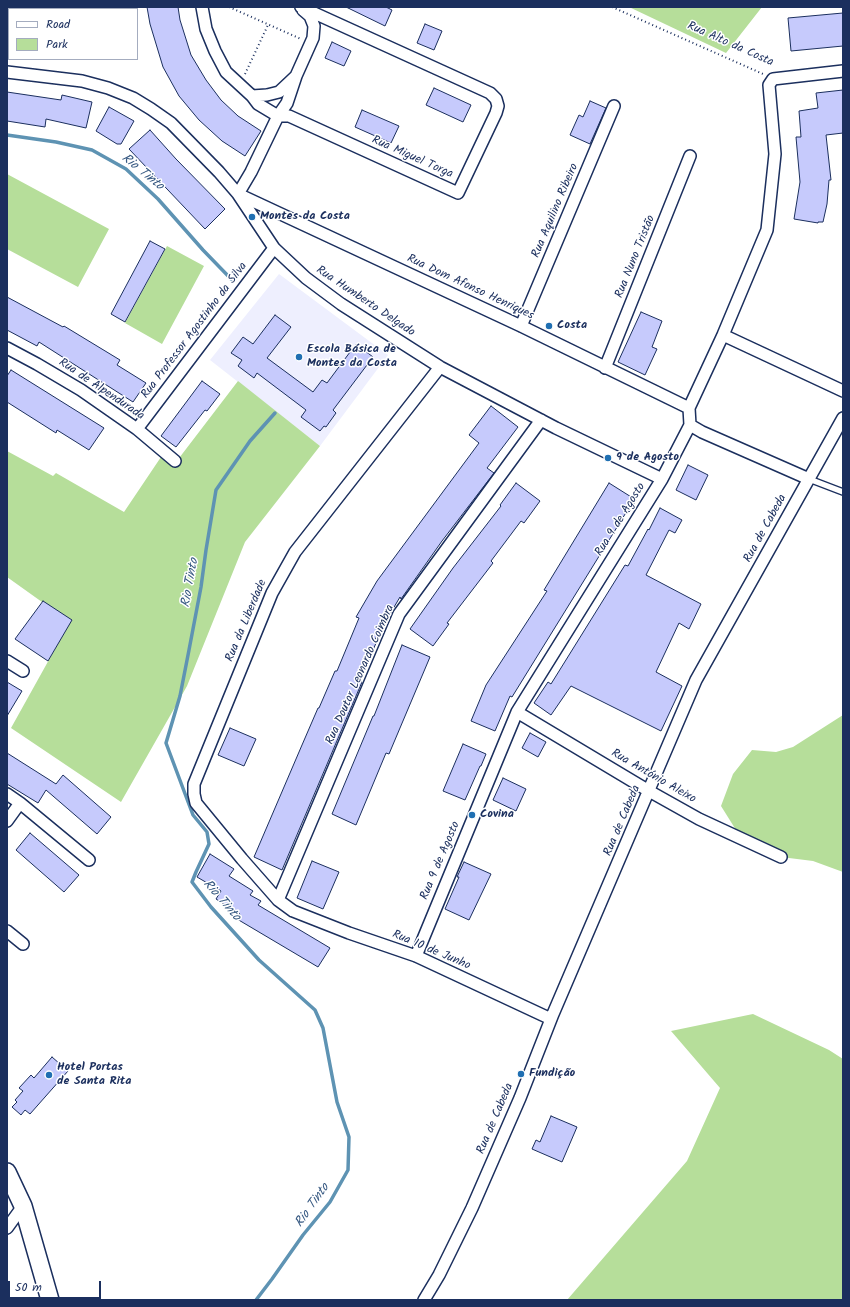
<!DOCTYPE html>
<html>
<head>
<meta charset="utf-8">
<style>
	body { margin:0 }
	#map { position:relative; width:850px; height:1307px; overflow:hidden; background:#fff; font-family:Kalam,sans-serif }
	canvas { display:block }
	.frame { position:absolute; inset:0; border:8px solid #1b2f5e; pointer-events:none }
	.legend { position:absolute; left:8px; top:8px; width:130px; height:52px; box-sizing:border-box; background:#fff; border:1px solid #a4acbf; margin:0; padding:5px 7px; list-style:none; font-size:12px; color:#1b2f5e }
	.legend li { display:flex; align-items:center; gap:8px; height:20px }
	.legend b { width:20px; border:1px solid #a4acbf }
	.scale { position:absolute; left:8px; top:1281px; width:93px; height:18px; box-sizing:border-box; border:2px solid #1b2f5e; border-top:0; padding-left:5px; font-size:12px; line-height:14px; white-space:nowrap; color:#1b2f5e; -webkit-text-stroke:3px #fff; paint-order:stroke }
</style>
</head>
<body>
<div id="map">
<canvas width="850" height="1307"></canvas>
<div class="frame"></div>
<ul class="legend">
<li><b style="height:5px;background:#fff"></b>Road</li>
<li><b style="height:11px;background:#b6de9a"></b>Park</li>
</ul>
<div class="scale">50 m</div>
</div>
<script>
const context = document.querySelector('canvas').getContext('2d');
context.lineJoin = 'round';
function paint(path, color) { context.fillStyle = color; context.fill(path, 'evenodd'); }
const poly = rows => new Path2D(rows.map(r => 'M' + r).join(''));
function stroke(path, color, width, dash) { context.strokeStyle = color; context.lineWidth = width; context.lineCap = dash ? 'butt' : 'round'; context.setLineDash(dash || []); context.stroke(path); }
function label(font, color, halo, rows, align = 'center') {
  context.font = font + ' Kalam,sans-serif'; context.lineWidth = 3; context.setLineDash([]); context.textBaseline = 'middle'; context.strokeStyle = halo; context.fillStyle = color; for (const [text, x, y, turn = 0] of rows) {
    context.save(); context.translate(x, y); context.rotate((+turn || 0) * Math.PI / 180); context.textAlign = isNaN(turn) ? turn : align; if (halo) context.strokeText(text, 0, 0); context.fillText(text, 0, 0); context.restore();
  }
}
paint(poly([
	[279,274,388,355,320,446,210,360]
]), '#eeeffe');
paint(poly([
	[629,7,762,7,726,53],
	[7,174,109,229,78,287,7,249],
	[167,246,204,266,162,344,125,323],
	[238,381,320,446,245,542,187,686,121,802,11,728,70,622,7,577,7,451,53,476,56,473,124,512,161,457,173,466],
	[843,715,843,872,813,861,781,857,741,838,721,806,733,774,752,750,776,752,793,747],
	[753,1014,829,1050,843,1059,843,1300,567,1300,687,1161,720,1088,671,1031]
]), '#b6de9a');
stroke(poly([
	[7,135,56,142,92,150,126,169,158,199,203,250,233,281],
	[256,1300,272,1279,303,1235,330,1202,348,1170,349,1137,337,1102,323,1028,315,1010,259,960,211,907,192,882,196,872,209,844,207,832,193,815,166,743,180,696,189,650,201,587,206,550,216,490,250,441,275,413]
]), '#5e93b3', 3.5);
const building = poly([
	[147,7,178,7,180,20,191,55,206,80,221,100,238,116,261,131,245,156,222,141,199,120,179,96,163,67,150,24,147,7],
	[346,7,386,7,392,10,385,26,346,7],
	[843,13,843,46,791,51,788,18,843,13],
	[425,24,442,31,434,50,417,43,425,24],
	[332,42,351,51,344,66,325,58,332,42],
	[434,88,471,105,463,122,426,105,434,88],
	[843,90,843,133,826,135,831,180,829,180,827,204,823,222,818,222,818,223,794,219,800,182,796,137,801,137,799,111,818,108,816,93,843,90],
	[7,92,61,100,62,95,92,102,86,128,46,119,45,127,7,121,7,92],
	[590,101,606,108,590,144,570,135,579,115,583,117,590,101],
	[109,107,134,121,121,144,117,144,96,131,109,107],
	[362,110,399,126,391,143,355,127,362,110],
	[150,130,176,159,225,209,205,229,129,149,150,130],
	[150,241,165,249,125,322,111,314,150,241],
	[7,297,63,327,64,326,120,360,117,365,146,383,133,402,39,342,37,346,7,330,7,297],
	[641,312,662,321,652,347,657,349,645,375,618,362,641,312],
	[275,315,291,327,267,358,313,392,322,380,327,383,356,344,373,357,333,410,336,413,326,427,324,426,320,431,301,417,306,410,257,373,254,378,238,366,242,360,231,353,243,337,253,344,275,315],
	[11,370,104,428,89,450,57,430,56,433,7,402,7,376,11,370],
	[202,381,220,394,207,411,205,410,176,447,161,436,202,381],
	[491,406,518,427,487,468,494,473,442,541,401,599,400,597,374,641,376,643,360,681,362,682,282,870,254,857,302,745,318,708,319,708,335,671,337,671,359,618,356,617,377,581,479,443,469,435,491,406],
	[688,465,708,475,696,500,676,490,688,465],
	[516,483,540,501,524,523,521,521,491,561,493,563,447,623,449,624,433,646,410,629,453,568,501,506,500,505,516,483],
	[609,483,636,500,629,512,627,511,512,697,510,696,495,731,471,721,486,685,547,591,544,590,609,483],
	[660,508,682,520,675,533,669,530,646,575,701,604,689,629,679,623,656,672,682,686,661,731,571,686,551,715,534,703,548,682,551,684,625,565,628,566,648,529,649,530,660,508],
	[43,601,72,620,48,661,15,639,43,601],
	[402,645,430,657,389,754,386,753,356,825,332,814,373,716,374,716,402,645],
	[7,682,22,691,7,716,7,682],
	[230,728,256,739,244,766,218,755,230,728],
	[530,733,546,742,538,757,522,748,530,733],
	[463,744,486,754,481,766,480,766,465,800,443,791,463,744],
	[7,753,56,784,63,775,111,817,97,834,46,790,38,803,7,784,7,753],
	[503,778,526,789,516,811,493,800,503,778],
	[30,833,79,875,64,892,16,850,30,833],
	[210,854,234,869,229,876,253,891,250,895,261,901,258,905,330,948,318,967,237,919,240,914,216,899,221,891,197,877,210,854],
	[312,861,339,872,323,909,297,898,312,861],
	[464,862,491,874,469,920,445,909,459,877,457,877,464,862],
	[52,1057,68,1071,30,1114,25,1110,21,1115,12,1107,17,1102,15,1100,23,1091,19,1088,31,1075,34,1078,52,1057],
	[551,1116,577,1127,562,1162,532,1149,536,1140,540,1142,551,1116]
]);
paint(building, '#c6cafc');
stroke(building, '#1b2f5e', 1);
const lane = poly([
	[809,479,843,492]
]);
const street = poly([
	[202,7,206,29,215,51,226,72,252,96,258,104,278,116,289,116,458,193,496,113,498,106,496,99,490,93,301,7],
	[7,72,82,81,108,88,133,98,151,109,171,123,219,172,238,194,274,248,306,278,341,304,440,367,556,428,662,479],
	[252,96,267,95,279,92,296,76,313,38,314,26,310,16,303,10],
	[238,194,251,172,278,116,287,103,296,76],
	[240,195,521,326,689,408],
	[521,326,614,106],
	[723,335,843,391],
	[7,348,37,364,81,390,137,429,175,461],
	[440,367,295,552,272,593,194,784,194,794,196,803,242,859,278,900,293,911,349,933,416,956,551,1019],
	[605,368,690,156],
	[690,425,702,432,809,479],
	[137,429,274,248],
	[7,661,23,671],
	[517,712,649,791,699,819,781,857],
	[7,794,20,803,7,821],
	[20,803,89,860],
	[278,900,399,614,541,420],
	[7,931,23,944],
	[416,956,517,712,662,479,690,425,689,408,723,335,767,230,775,154,769,85,773,79,843,71],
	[7,1228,23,1206],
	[424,1300,439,1275,472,1208,520,1098,553,1014,696,680,843,418]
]);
const primary = poly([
	[7,1172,23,1206,50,1300]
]);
stroke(lane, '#1b2f5e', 8);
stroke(street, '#1b2f5e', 14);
stroke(primary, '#1b2f5e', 20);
stroke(poly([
	[229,7,301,39],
	[612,7,763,74],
	[245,74,268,25]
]), '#1b2f5e', 2, [1, 3]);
stroke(lane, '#fff', 5.5);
stroke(street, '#fff', 11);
stroke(primary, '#fff', 17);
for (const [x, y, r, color] of [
	[252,217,4,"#1f6fb2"],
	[549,326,4,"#1f6fb2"],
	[299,357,4,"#1f6fb2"],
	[608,458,4,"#1f6fb2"],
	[472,815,4,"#1f6fb2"],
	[521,1074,4,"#1f6fb2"],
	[49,1075,4,"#1f6fb2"]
]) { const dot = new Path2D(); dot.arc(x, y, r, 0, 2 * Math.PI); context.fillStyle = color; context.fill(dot); stroke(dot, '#fff', 1.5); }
label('12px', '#1b2f5e', '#fff', [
	["Rua Alto da Costa",730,45,24],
	["Rua Miguel Torga",412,158,24],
	["Rua Aquilino Ribeiro",556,211,-67],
	["Rua Nuno Tristão",636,257,-68],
	["Rua Dom Afonso Henriques",470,288,25],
	["Rua Humberto Delgado",365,302,34],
	["Rua Professor Agostinho da Silva",195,331,-53],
	["Rua de Alpendurada",101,390,34],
	["Rua 9 de Agosto",621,520,-58],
	["Rua de Cabeda",766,529,-61],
	["Rua da Liberdade",247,621,-67],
	["Rua Doutor Leonardo Coimbra",361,675,-66],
	["Rua António Aleixo",653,777,30],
	["Rua de Cabeda",623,821,-67],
	["Rua 9 de Agosto",441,861,-67],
	["Rua 10 de Junho",431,951,23],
	["Rua de Cabeda",496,1119,-67]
]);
label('bold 12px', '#1b2f5e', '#fff', [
	["Montes da Costa",260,217],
	["Costa",557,326],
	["Escola Básica de",307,350],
	["Montes da Costa",307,364],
	["9 de Agosto",616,458],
	["Covina",480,815],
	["Hotel Portas",57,1068],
	["de Santa Rita",57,1082],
	["Fundição",529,1074]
], 'left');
label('italic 13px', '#375982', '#fff', [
	["Rio Tinto",142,173,39],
	["Rio Tinto",191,583,-80],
	["Rio Tinto",221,901,49],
	["Rio Tinto",313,1206,-55]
]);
</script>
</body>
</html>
